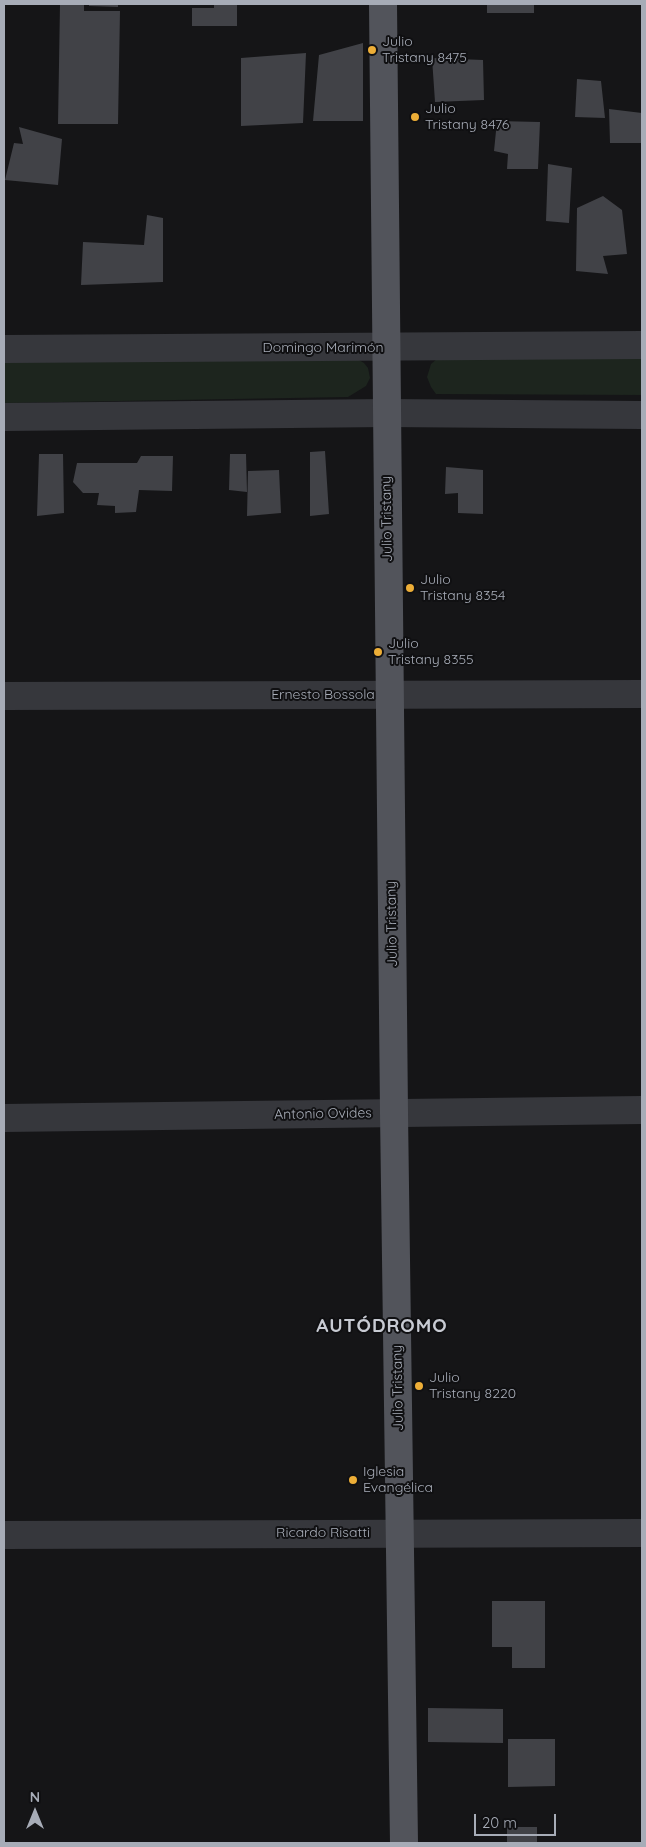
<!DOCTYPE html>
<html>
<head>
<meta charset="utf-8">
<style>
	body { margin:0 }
	#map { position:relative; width:646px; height:1847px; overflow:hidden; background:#151517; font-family:Quicksand,sans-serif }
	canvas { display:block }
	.frame { position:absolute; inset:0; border:5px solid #a7acb7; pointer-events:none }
	.north { position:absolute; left:10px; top:1787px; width:50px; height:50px; -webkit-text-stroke:4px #101012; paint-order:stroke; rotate:0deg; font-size:14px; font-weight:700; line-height:20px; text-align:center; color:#a7acb7 }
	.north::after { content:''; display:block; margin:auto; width:18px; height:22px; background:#a7acb7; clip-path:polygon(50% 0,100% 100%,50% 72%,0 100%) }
	.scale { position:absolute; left:474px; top:1814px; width:82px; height:22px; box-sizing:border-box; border:2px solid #a7acb7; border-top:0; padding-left:6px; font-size:15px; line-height:18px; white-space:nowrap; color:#a7acb7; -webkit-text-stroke:4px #101012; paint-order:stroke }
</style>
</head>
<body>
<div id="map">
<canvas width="646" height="1847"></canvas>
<div class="frame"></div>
<div class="north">N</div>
<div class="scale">20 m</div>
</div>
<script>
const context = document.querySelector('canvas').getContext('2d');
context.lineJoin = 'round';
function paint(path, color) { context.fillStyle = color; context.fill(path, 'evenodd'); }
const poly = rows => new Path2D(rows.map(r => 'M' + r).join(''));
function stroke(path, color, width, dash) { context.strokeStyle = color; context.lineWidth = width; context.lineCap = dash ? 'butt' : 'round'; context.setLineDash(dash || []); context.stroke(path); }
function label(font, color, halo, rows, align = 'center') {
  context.font = font + ' Quicksand,sans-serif'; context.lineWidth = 4; context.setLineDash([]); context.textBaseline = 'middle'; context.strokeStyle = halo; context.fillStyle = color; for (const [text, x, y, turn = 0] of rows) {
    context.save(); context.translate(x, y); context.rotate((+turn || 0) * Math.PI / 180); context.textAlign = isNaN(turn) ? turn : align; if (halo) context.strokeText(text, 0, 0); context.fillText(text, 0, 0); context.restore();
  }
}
paint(poly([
	[438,358,642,358,642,395,436,394,431,387,427,377,431,364],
	[4,360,359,360,364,363,368,368,370,378,366,386,348,397,4,403]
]), '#1d251e');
paint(poly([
	[60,4,84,4,84,11,120,11,118,124,58,124],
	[89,4,118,4,118,7,89,6],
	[214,4,237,4,237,26,192,26,192,8,214,8],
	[487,4,534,4,534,13,487,13],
	[363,43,363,121,313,121,319,55],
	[306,53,303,123,241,126,241,58],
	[432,58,483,60,484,100,435,102],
	[577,79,601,81,605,118,575,117],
	[609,109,642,113,641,143,610,143],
	[497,121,540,122,538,169,507,169,508,154,494,151],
	[19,127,62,139,58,185,5,180,14,143,23,144],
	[548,164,572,168,569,223,546,221],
	[603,196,622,210,627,254,603,256,608,274,576,271,577,208],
	[147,215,163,218,163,282,81,285,83,242,144,245],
	[325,451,329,514,310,516,310,452],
	[39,454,63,454,64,513,37,516],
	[230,454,246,454,247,492,229,490],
	[141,456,173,456,172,491,139,490,136,512,115,513,115,506,97,505,99,493,83,493,73,482,77,463,137,463],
	[446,467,483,470,483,514,458,513,458,493,445,494],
	[279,470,281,513,247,516,248,471],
	[492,1601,545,1601,545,1668,512,1668,512,1647,492,1647],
	[428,1708,503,1709,503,1743,428,1742],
	[508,1739,555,1739,555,1786,508,1787],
	[507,1827,537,1827,537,1843,507,1843]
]), '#414247');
stroke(poly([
	[4,349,642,345],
	[4,417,386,413,642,415],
	[4,696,642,694],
	[4,1118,642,1110],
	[4,1535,642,1533]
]), '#36373c', 28);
stroke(poly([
	[383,4,394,1113,404,1843]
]), '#52545b', 28);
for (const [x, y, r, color] of [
	[372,50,5,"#edae37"],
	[415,117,5,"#edae37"],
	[410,588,5,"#edae37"],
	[378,652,5,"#edae37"],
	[419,1386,5,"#edae37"],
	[353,1480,5,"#edae37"]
]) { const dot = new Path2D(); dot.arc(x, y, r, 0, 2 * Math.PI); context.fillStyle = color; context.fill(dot); stroke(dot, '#101012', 2); }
label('14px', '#a7acb7', '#101012', [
	["Julio",382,42],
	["Tristany 8475",382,58],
	["Julio",425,109],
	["Tristany 8476",425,125],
	["Julio",420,580],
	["Tristany 8354",420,596],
	["Julio",388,644],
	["Tristany 8355",388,660],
	["Julio",429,1378],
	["Tristany 8220",429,1394],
	["Iglesia",363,1472],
	["Evangélica",363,1488]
], 'left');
label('14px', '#a7acb7', '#101012', [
	["Domingo Marimón",323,348],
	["Julio Tristany",387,519,-91],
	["Ernesto Bossola",323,695],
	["Julio Tristany",392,924,-91],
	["Antonio Ovides",323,1114,-1],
	["Julio Tristany",398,1388,-91],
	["Ricardo Risatti",323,1533]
]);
context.letterSpacing = '1px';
label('bold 19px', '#c8cbd3', '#101012', [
	["AUTÓDROMO",382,1326]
]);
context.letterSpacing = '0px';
</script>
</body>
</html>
